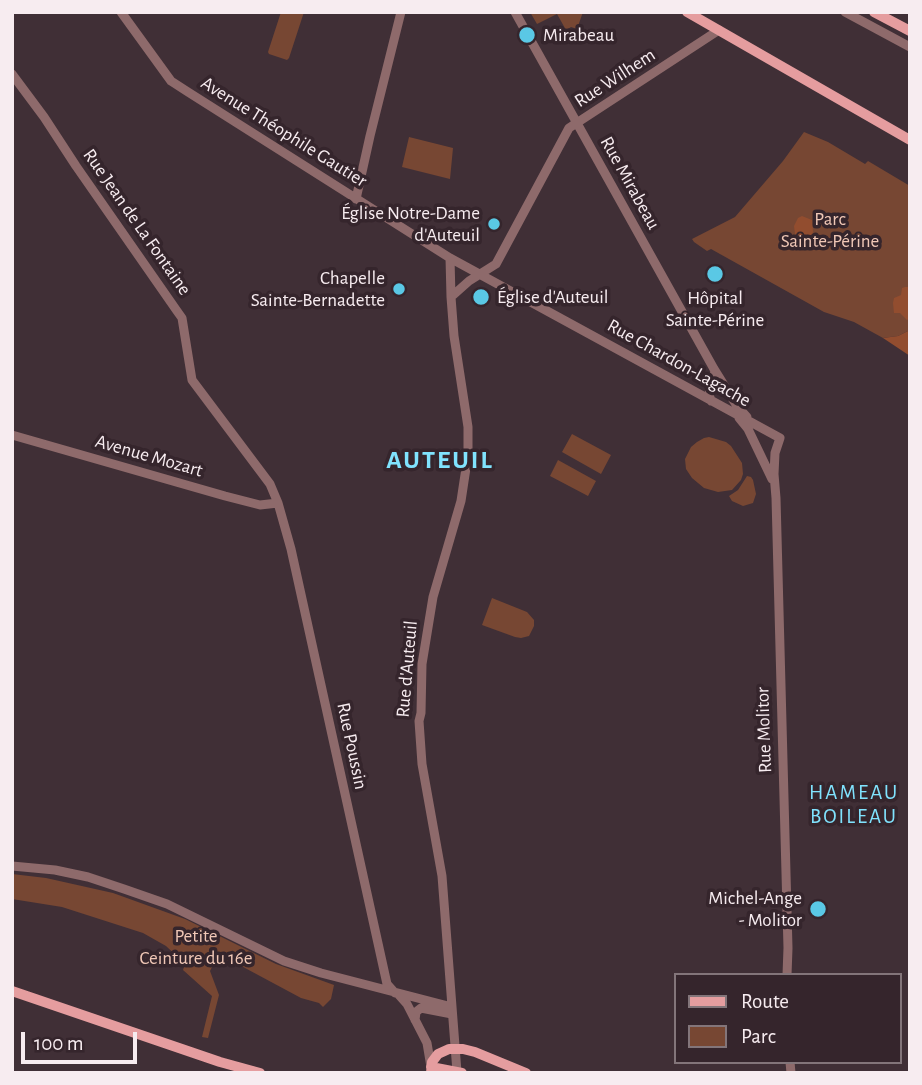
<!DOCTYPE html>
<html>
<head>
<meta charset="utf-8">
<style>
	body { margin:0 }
	#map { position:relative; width:922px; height:1085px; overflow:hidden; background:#402f36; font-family:"Alegreya Sans",sans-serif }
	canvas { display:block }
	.frame { position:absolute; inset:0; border:14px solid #f7ecf0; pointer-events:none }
	.legend { position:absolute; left:674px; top:973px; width:228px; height:91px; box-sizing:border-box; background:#35252c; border:2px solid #83757a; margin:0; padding:9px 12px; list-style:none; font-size:21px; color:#f7ecf0 }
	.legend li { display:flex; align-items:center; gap:14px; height:35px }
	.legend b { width:35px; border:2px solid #83757a }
	.scale { position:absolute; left:21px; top:1032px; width:116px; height:32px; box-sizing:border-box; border:4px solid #f7ecf0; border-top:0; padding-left:9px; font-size:21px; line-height:24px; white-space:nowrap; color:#f7ecf0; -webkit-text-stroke:5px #35252c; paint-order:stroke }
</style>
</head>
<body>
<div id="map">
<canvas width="922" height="1085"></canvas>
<div class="frame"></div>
<ul class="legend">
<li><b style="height:9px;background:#e59d9f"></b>Route</li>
<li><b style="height:19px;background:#774733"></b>Parc</li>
</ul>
<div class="scale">100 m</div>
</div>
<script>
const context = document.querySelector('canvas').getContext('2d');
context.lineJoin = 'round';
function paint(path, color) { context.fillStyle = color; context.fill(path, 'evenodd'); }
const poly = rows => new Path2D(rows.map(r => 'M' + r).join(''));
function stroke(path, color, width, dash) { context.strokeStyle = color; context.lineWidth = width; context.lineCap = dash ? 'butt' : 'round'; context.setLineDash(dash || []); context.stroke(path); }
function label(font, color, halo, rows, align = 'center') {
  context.font = font + ' "Alegreya Sans",sans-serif'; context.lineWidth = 7; context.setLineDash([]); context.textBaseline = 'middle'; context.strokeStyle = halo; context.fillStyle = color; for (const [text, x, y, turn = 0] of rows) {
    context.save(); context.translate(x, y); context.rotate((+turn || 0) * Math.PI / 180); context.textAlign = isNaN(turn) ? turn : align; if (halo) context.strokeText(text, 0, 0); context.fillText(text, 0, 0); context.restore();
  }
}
paint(poly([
	[281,12,304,12,289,58,287,60,269,54,268,52],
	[530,12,583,12,577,29,571,27,566,30,557,14,537,24],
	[804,132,828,142,865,164,868,161,910,186,910,330,898,336,883,338,854,322,824,312,711,249,707,251,694,242,692,239,735,217,783,161],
	[409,137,453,148,450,179,402,167],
	[572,434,611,455,601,474,562,452],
	[709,437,726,442,731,446,742,463,743,474,741,480,732,490,718,492,704,488,692,478,686,469,685,459,691,447,697,442,704,438],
	[558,460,596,481,588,496,550,476],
	[747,476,751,477,753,480,756,494,753,503,743,506,732,501,729,496,738,490],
	[492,598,527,612,534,620,534,626,529,636,521,638,515,637,482,625],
	[12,874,46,878,113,893,185,919,276,964,334,985,331,999,323,1007,319,1003,301,998,232,961,216,959,210,971,219,995,208,1038,202,1037,212,996,183,970,185,964,166,946,143,933,62,907,12,899]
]), '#774733');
paint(poly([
	[802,216,812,220,813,231,812,237,808,242,804,235,795,234,794,226,798,218],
	[905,287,910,287,910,318,907,320,900,313,894,313,893,303,894,298,901,295,902,288],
	[910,330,910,356,883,338,898,336]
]), '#924d2f');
stroke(poly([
	[121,12,171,81,188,92,450,258,780,438,775,453,774,474,776,498,788,948,787,975],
	[515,12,714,369,737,406,747,417],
	[845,12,910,47],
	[12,74,44,117,76,166,177,311,182,318,192,380,270,484,278,503,291,549,387,984,395,993],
	[356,199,370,136,401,12],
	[450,258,451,297,454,336,468,427,468,455,461,501,433,597,422,664,421,713,419,721,422,764,442,876,457,1072],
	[451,297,469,281,496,264,569,128,719,30],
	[711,401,709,394,715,371],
	[739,418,748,429,772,479],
	[12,435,225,496,260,505,278,503],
	[12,866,55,870,88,877,124,889,167,904,284,961,321,973,452,1007],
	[399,995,407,1004,427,1043,431,1067],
	[415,1020,416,1012,421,1008,452,1014],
	[790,1062,791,1073]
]), '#8e6a6b', 9);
stroke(poly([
	[687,12,910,140],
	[874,12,910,31],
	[12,991,220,1062,260,1073],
	[431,1067,462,1073],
	[431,1073,432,1062,438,1054,449,1049,463,1049,475,1052,526,1073]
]), '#e59d9f', 10);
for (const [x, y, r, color] of [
	[527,35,9,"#5ac8e5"],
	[494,224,7,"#5ac8e5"],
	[715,274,9,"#5ac8e5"],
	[399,289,7,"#5ac8e5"],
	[481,297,9,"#5ac8e5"],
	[818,909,9,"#5ac8e5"]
]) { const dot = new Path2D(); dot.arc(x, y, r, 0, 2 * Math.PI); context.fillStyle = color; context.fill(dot); stroke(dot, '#35252c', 2.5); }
label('19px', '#f7ecf0', '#35252c', [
	["Mirabeau",543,35,"left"],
	["Église Notre-Dame",480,213],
	["d'Auteuil",480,235],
	["Chapelle",385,278],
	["Sainte-Bernadette",385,300],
	["Église d'Auteuil",497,297,"left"],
	["Hôpital",715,298,"center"],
	["Sainte-Périne",715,320,"center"],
	["Michel-Ange",802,898],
	["- Molitor",802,920]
], 'right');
label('19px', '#f7ecf0', '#35252c', [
	["Rue Wilhem",615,78,-33],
	["Avenue Théophile Gautier",284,132,32],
	["Rue Mirabeau",630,183,61],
	["Rue Jean de La Fontaine",137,222,55],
	["Rue Chardon-Lagache",679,363,29],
	["Avenue Mozart",149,456,16],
	["Rue d'Auteuil",407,669,-85],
	["Rue Molitor",764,730,-92],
	["Rue Poussin",352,746,78]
]);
label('19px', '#f1c8b7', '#35252c', [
	["Parc",830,219],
	["Sainte-Périne",830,241],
	["Petite",196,936],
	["Ceinture du 16e",196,958]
]);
context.letterSpacing = '2px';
label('21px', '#80e3fe', '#35252c', [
	["HAMEAU",854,793],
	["BOILEAU",854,817]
]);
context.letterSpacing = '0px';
context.letterSpacing = '2px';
label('bold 26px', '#80e3fe', '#35252c', [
	["AUTEUIL",440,460]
]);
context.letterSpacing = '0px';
</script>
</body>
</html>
